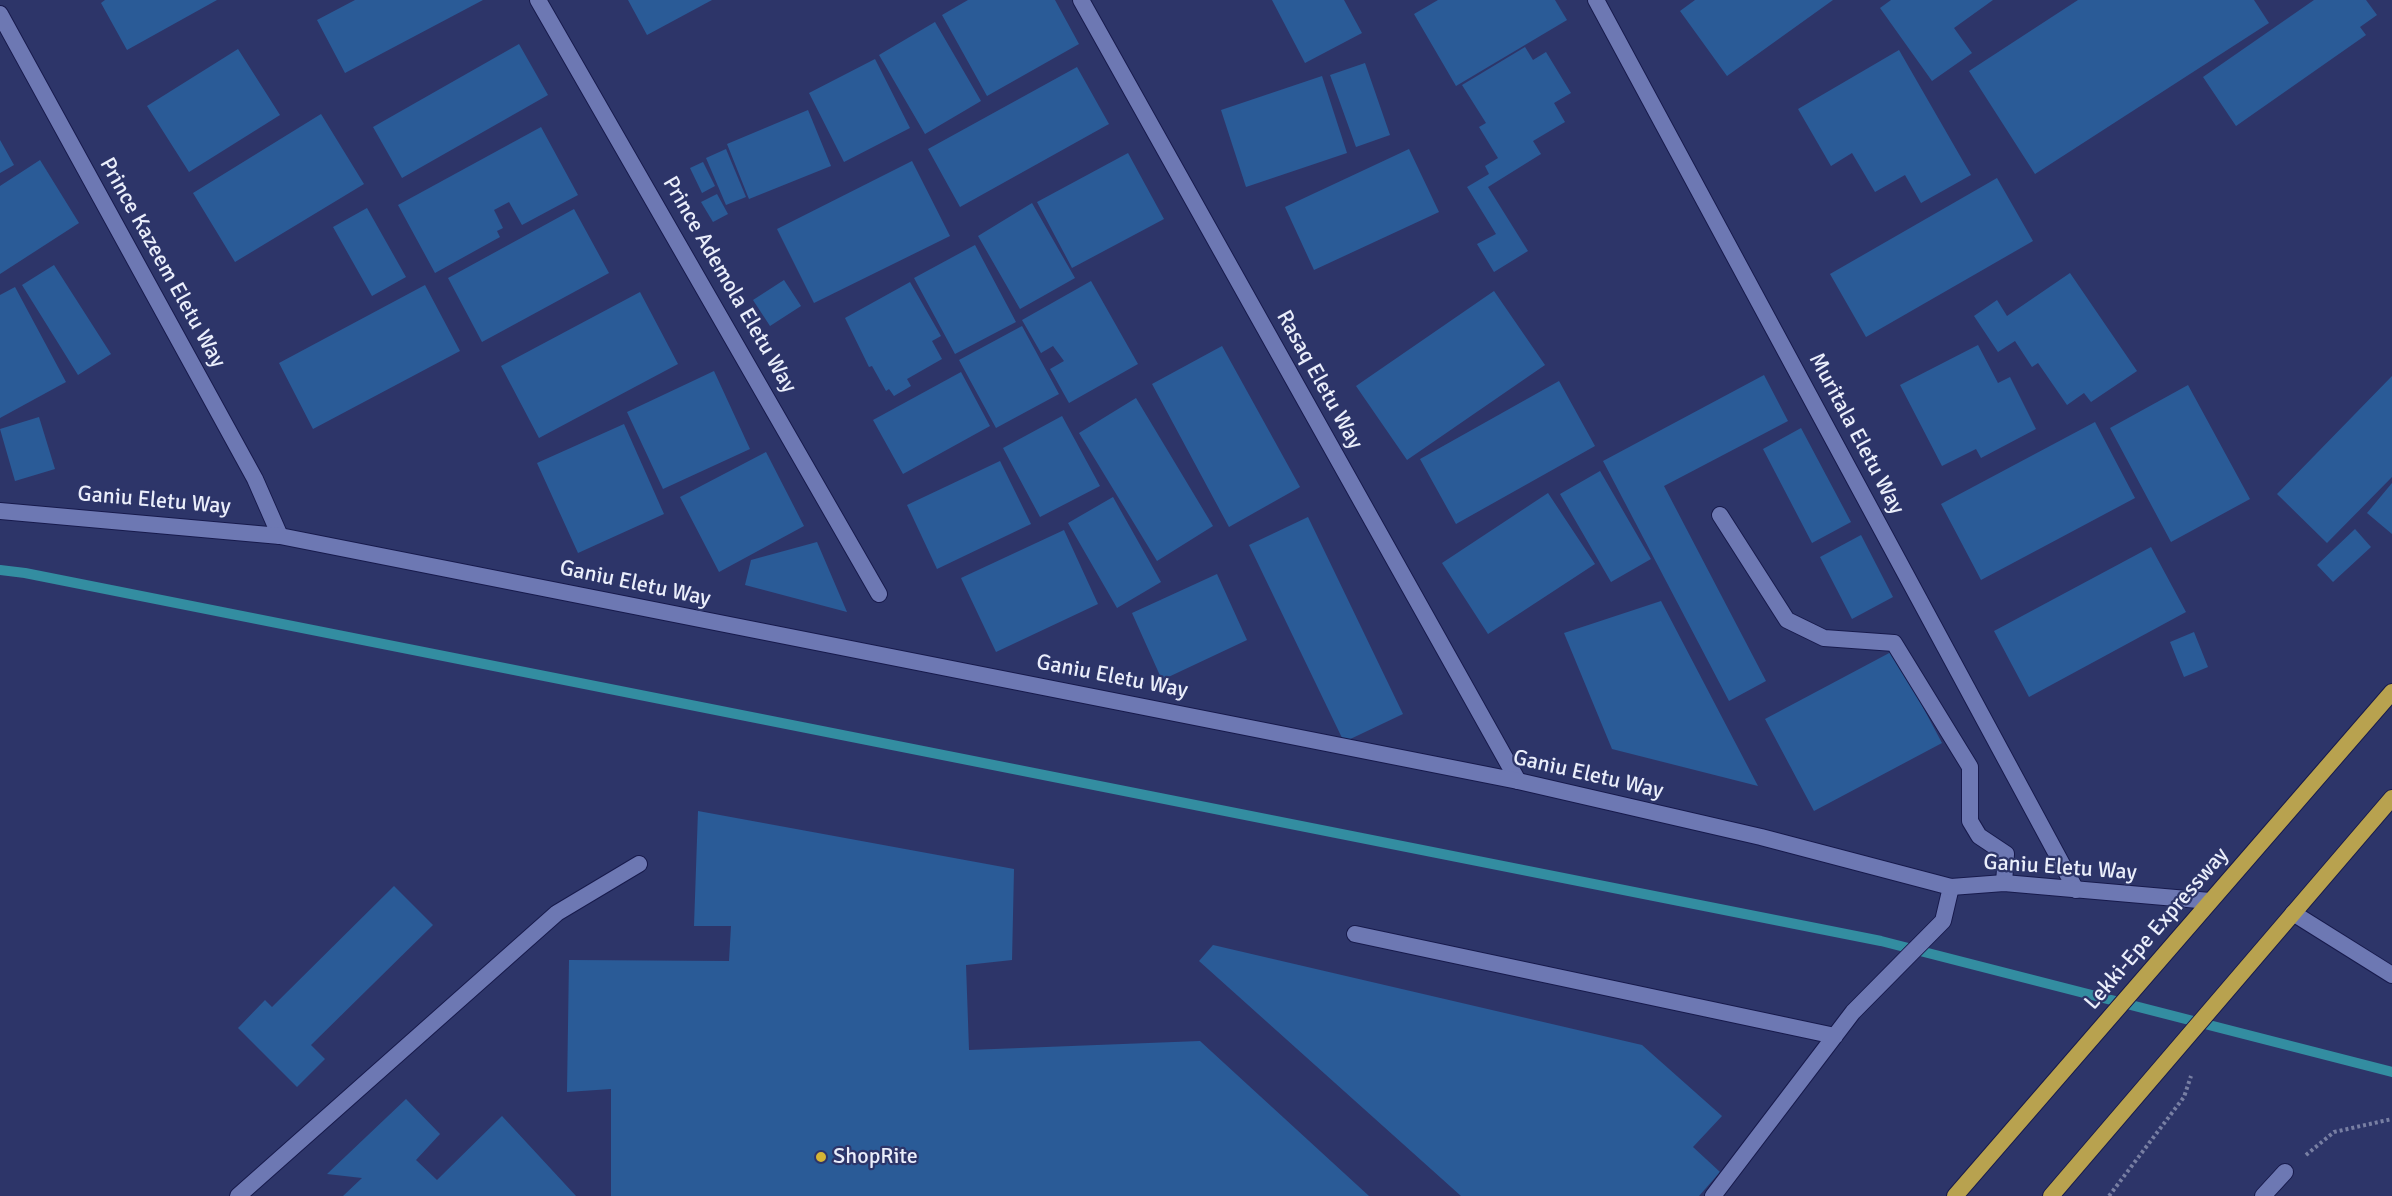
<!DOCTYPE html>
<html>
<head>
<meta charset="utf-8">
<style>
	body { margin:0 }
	canvas { display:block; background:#2d3569 }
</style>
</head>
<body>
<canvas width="2392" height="1196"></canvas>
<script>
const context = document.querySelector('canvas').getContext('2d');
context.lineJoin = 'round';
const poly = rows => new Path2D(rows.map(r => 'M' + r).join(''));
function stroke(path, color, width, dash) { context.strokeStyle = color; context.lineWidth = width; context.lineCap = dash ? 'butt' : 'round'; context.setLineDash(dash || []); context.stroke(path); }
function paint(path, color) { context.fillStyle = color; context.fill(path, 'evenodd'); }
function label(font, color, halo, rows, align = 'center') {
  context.font = font + ' Signika,sans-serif'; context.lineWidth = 4.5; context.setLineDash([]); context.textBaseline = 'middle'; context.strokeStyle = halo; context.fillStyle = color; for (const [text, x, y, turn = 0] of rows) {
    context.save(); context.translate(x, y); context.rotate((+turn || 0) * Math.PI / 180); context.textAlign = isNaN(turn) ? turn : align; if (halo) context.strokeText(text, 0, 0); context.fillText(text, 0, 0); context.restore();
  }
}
stroke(poly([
	[0,570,25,573,1881,941,2392,1072]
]), '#338da1', 10);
paint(poly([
	[105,0,217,0,127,50,101,3],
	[355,0,483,0,345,73,317,20],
	[628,0,712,0,647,35],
	[968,0,1055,0,1079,44,987,96,942,15],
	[1272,0,1344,0,1362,33,1305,63],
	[1438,0,1555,0,1567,20,1456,86,1414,14],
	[1695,0,1833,0,1727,76,1680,11],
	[1891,0,1993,0,1954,28,1972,53,1932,81,1880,8],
	[2078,0,2254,0,2269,23,2035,174,1969,71],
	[2314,0,2366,0,2377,15,2360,27,2366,35,2236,126,2203,77],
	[935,22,981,101,925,134,879,55],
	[519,44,548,95,402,178,373,127],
	[1525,47,1533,60,1546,52,1571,93,1554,103,1565,122,1533,141,1541,154,1488,187,1528,251,1494,272,1477,244,1496,234,1467,187,1489,174,1485,166,1498,158,1479,127,1486,123,1462,85],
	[238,49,280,115,189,172,147,106],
	[1899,50,1971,175,1921,203,1905,175,1875,192,1852,153,1831,166,1798,109],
	[875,59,910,128,844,162,809,93],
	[1365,63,1390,135,1356,147,1330,75],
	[1077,67,1109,124,960,207,928,149],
	[1322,76,1347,153,1246,187,1221,110],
	[808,110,831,166,749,199,727,144],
	[321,114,364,184,235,262,193,193],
	[541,127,578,195,522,225,509,202,494,210,503,228,497,231,500,237,435,273,398,205],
	[0,140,14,165,0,173],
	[726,149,746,197,726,205,706,158],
	[1409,149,1439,212,1314,270,1285,207],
	[1128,153,1164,219,1072,268,1037,202],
	[40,160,79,223,0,274,0,186],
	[912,161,950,236,814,303,777,229],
	[703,162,715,186,702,193,690,168],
	[1997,178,2033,241,1866,337,1830,274],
	[717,194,728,214,713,222,701,202],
	[1032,203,1075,278,1020,309,978,236],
	[367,208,406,277,372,296,333,227],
	[574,209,609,273,482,342,448,278],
	[975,245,1016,322,955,354,914,278],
	[54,265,111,354,78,375,22,285],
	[2070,273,2137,371,2091,402,2084,393,2067,405,2038,363,2032,367,2015,341,1998,352,1974,316,1997,300,2007,316],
	[784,280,801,306,770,326,753,300],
	[1091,281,1138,364,1069,403,1050,369,1064,361,1053,346,1041,353,1022,320],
	[910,282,941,336,932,341,942,359,907,379,911,386,894,396,889,389,886,391,872,366,869,367,845,318],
	[425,285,460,351,313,429,279,363],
	[15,287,66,382,0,418,0,295],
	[1494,291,1545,365,1407,460,1356,386],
	[640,292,678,364,539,438,501,366],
	[1022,326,1059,394,996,428,959,360],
	[1978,345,1998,383,2010,377,2036,429,1981,458,1976,449,1942,466,1900,385],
	[1222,346,1300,487,1229,527,1152,384],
	[714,371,750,449,663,489,627,412],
	[961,372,990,426,903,474,873,420],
	[1764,375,1788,421,1664,486,1766,681,1729,701,1603,461],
	[2392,376,2392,477,2327,543,2277,494],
	[1559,381,1595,446,1456,524,1420,459],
	[2188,385,2250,499,2171,542,2110,428],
	[1136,398,1213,526,1157,561,1079,433],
	[1062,416,1100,486,1040,517,1003,448],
	[39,417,55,469,15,481,0,429],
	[2095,422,2135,498,1981,580,1941,504],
	[624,424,664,514,578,553,537,463],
	[1801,428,1851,522,1812,543,1763,449],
	[766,452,804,526,719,572,680,497],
	[1000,461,1031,524,937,569,907,505],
	[1600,471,1651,559,1611,582,1560,494],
	[2392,483,2392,534,2367,513],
	[1548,493,1595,564,1488,634,1442,563],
	[1113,497,1161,582,1117,608,1068,523],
	[1308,517,1403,714,1344,742,1249,545],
	[2355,529,2371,547,2333,582,2317,565],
	[1064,530,1098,604,996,652,961,578],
	[1861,535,1893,597,1852,619,1820,557],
	[817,542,847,612,745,585,751,560],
	[2151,547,2186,612,2029,697,1994,631],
	[1217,574,1247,640,1162,680,1132,613],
	[1661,601,1758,786,1612,749,1564,633],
	[2194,632,2208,667,2184,677,2170,642],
	[1893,651,1942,743,1814,811,1765,719],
	[698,811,1014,869,1012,960,966,965,969,1050,1200,1041,1369,1196,611,1196,611,1089,567,1092,569,960,729,961,731,926,694,926],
	[394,886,433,925,311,1045,325,1059,297,1087,238,1028,265,1000,272,1007],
	[1213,945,1642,1045,1722,1116,1693,1147,1720,1172,1699,1196,1461,1196,1199,961],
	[406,1099,440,1134,416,1160,437,1180,502,1116,576,1196,343,1196,362,1178,327,1174]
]), '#2a5b97');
const service = poly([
	[1720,515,1787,620,1824,638,1894,643,1970,767,1970,821,1979,836,2006,854,2004,883],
	[1355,934,1835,1036],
	[238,1196,557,913,639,864],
	[1713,1196,1853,1012,1943,921,1951,887],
	[2263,1196,2285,1172]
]);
const minor = poly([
	[538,0,879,594],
	[1081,0,1518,781],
	[1596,0,2076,890],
	[0,14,255,479,280,536],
	[2293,913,2392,975]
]);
const tertiary = poly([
	[0,511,280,536,1518,781,1761,837,1951,887,2004,883,2210,901]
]);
const trunk = poly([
	[1955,1196,2392,692],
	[2051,1196,2392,798]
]);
stroke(service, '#171a4c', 18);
stroke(minor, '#171a4c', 18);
stroke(tertiary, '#171a4c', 18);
stroke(trunk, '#171a4c', 18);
stroke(poly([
	[2306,1155,2334,1132,2392,1119],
	[2109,1196,2184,1097,2191,1076]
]), '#787fa3', 4, [3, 3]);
stroke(service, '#6d78b3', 16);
stroke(minor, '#6d78b3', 16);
stroke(tertiary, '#6d78b3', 16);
stroke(trunk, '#b8a24f', 16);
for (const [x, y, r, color] of [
	[821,1157,6,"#d5b535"]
]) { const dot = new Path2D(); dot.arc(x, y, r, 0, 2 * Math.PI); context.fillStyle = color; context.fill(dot); stroke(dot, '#2d3569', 2); }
label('22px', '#eaeefb', '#2d3569', [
	["Prince Kazeem Eletu Way",162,263,61],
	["Prince Ademola Eletu Way",729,285,60],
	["Rasaq Eletu Way",1319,380,61],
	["Muritala Eletu Way",1856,434,62],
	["Ganiu Eletu Way",154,501,5],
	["Ganiu Eletu Way",635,584,12],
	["Ganiu Eletu Way",1112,677,11],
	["Ganiu Eletu Way",1588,775,13],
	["Ganiu Eletu Way",2060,868,4],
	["Lekki-Epe Expressway",2157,929,-49]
]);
label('22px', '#eaeefb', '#2d3569', [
	["ShopRite",833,1157]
], 'left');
</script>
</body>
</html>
